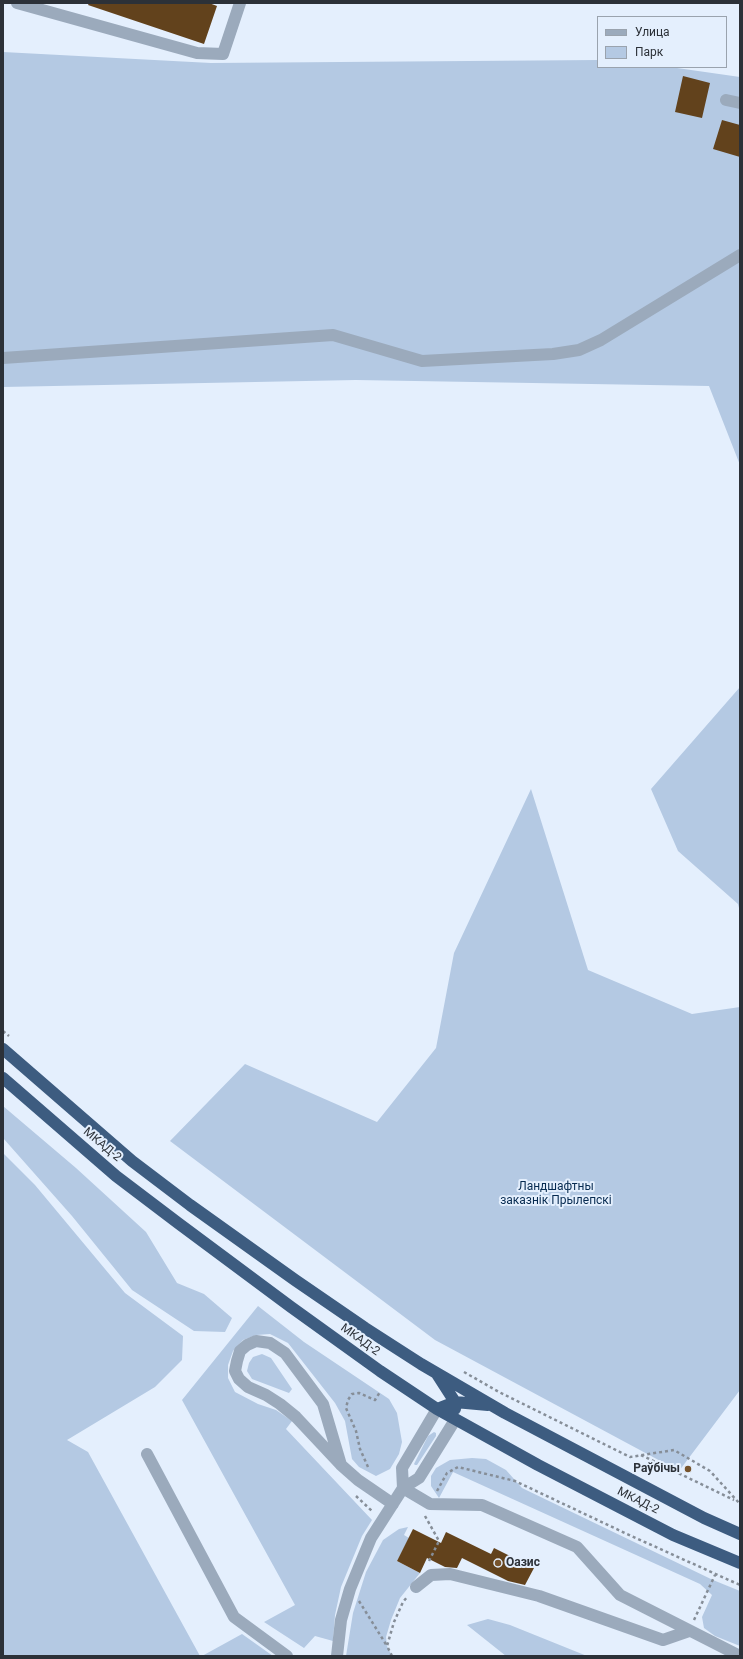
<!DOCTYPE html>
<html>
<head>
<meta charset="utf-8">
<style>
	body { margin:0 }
	#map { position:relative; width:743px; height:1659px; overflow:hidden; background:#e4effd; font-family:Roboto,sans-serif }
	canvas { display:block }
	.frame { position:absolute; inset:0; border:4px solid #2c3138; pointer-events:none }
	.legend { position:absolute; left:597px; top:16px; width:130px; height:52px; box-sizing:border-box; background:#e4effd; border:1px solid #9aa3ae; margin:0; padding:5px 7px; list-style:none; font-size:12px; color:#2c3138 }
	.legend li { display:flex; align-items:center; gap:8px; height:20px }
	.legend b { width:20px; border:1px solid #9aa3ae }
</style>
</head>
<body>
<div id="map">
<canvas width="743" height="1659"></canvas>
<div class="frame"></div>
<ul class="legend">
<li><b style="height:5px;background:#9baabc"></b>Улица</li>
<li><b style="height:11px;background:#b4c9e3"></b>Парк</li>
</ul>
</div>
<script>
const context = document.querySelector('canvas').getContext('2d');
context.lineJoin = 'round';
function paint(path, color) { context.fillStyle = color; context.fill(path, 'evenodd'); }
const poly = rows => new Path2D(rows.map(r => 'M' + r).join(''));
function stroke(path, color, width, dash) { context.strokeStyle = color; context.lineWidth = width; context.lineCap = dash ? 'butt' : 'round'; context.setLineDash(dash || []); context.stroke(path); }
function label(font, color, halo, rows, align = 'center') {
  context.font = font + ' Roboto,sans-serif'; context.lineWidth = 4; context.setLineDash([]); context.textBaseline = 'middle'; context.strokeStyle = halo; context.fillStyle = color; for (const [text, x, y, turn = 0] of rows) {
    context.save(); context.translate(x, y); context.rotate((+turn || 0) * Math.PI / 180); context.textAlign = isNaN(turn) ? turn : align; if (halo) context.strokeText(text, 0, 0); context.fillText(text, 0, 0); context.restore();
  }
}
paint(poly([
	[3,52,211,63,598,60,598,67,670,67,740,77,740,465,709,386,356,380,3,387],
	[740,687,740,912,738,904,678,851,651,789],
	[531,789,588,970,692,1014,740,1007,740,1390,679,1471,435,1340,170,1141,245,1064,377,1122,436,1048,454,953],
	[3,1106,76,1168,146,1232,177,1283,204,1294,232,1318,225,1332,194,1331,132,1290,72,1216,3,1138],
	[3,1153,35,1185,125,1293,183,1336,182,1360,155,1387,67,1440,88,1452,200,1656,3,1656],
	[258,1306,304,1342,389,1399,397,1413,402,1442,399,1454,390,1469,376,1476,359,1467,352,1459,345,1421,335,1403,288,1343,270,1334,256,1335,243,1340,233,1351,228,1365,228,1378,235,1392,258,1404,276,1410,292,1421,286,1429,372,1520,362,1536,341,1587,335,1615,333,1641,315,1636,304,1648,264,1622,295,1605,182,1400],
	[262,1354,271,1358,292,1389,289,1393,252,1379,247,1371,249,1363,253,1357],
	[434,1432,436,1433,436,1436,417,1465,415,1465,414,1464,428,1436],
	[472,1458,486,1459,506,1470,522,1488,713,1580,740,1591,740,1646,715,1636,704,1628,702,1617,712,1595,700,1584,453,1472,439,1498,431,1486,431,1476,436,1468,450,1460],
	[408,1527,404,1535,409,1538,397,1561,420,1573,400,1598,391,1620,386,1637,387,1646,392,1656,346,1656,353,1613,366,1572,383,1540,399,1529],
	[488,1619,510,1625,587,1656,506,1656,467,1625],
	[242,1634,273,1656,202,1656]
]), '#b4c9e3');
paint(poly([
	[89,3,209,3,217,6,204,44,88,5],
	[683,76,710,83,702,118,675,112],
	[722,120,740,125,740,157,713,149],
	[413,1529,441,1543,446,1532,491,1554,494,1548,534,1568,525,1585,508,1581,462,1558,457,1568,445,1567,427,1558,420,1573,397,1561]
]), '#62421c');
stroke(poly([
	[3,1031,9,1036],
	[464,1372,499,1392,630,1457,674,1450,710,1471,740,1504],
	[641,1455,734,1500],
	[368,1467,360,1449,356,1431,346,1408,348,1400,352,1394,359,1393,375,1400,380,1392],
	[437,1491,447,1473,458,1467,515,1481,627,1534,740,1585],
	[356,1496,373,1512],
	[425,1516,439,1541,428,1563],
	[359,1601,387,1646],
	[694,1620,715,1575],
	[392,1656,387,1646,394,1622,403,1602,408,1596]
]), '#868e98', 2.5, [3, 3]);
stroke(poly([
	[17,3,197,53,223,54,240,3],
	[726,100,740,103],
	[3,358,333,335,422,361,553,354,579,350,601,340,740,255],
	[147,1454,234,1617,287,1656],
	[341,1465,323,1404,285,1353,270,1343,256,1341,247,1345,240,1351,237,1361,235,1371,239,1379,248,1387,266,1395,280,1404,296,1417,341,1465,358,1480,393,1504],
	[403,1488,430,1504,482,1505,577,1547,620,1595,740,1656],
	[403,1488,402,1468,437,1409],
	[416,1587,431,1575,450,1574,539,1596,663,1640,689,1631],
	[337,1656,341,1620,350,1589,371,1538,403,1488,419,1478,455,1420]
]), '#9baabc', 12);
stroke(poly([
	[3,1049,132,1161,190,1205,295,1280,365,1328,421,1364,505,1413,704,1518,740,1534],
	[3,1078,116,1176,178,1223,291,1307,380,1371,437,1409,538,1465,673,1535,740,1563],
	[437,1374,455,1402,455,1409],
	[437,1409,455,1402,488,1405]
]), '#3d5c80', 12);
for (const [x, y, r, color] of [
	[688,1469,4,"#77542d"],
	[498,1563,4,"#77542d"]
]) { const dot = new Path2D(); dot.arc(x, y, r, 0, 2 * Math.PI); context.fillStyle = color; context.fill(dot); stroke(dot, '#e4effd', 1.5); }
label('12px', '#2c3138', '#e4effd', [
	["МКАД-2",102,1145,40],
	["МКАД-2",360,1340,36],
	["МКАД-2",638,1501,27]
]);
label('12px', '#062a50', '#e4effd', [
	["Ландшафтны",556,1187],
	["заказнік Прылепскі",556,1201]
]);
label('bold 12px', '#2c3138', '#e4effd', [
	["Раўбічы",680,1469],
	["Оазис",506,1563,"left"]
], 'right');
</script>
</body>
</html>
